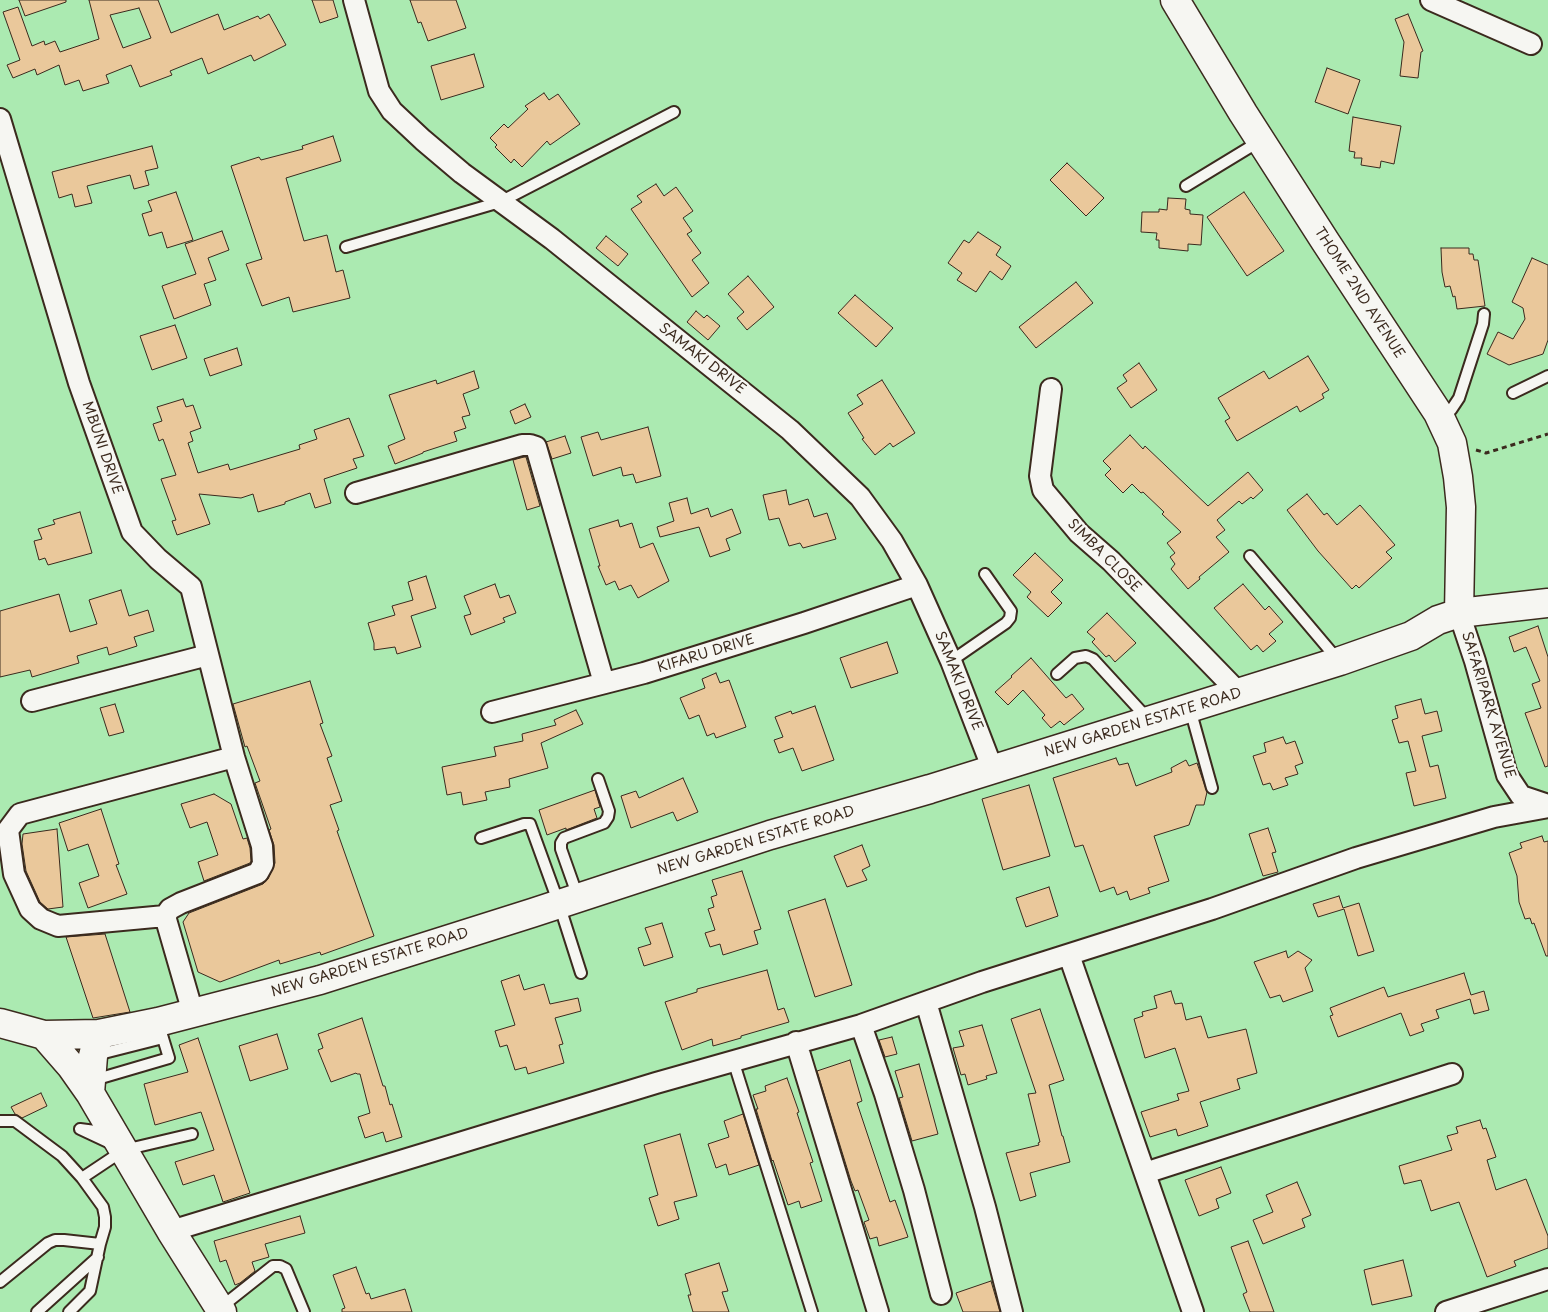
<!DOCTYPE html>
<html>
<head>
<meta charset="utf-8">
<style>
	body { margin:0 }
	canvas { display:block; background:#f6f6f2 }
</style>
</head>
<body>
<canvas width="1548" height="1312"></canvas>
<script>
const context = document.querySelector('canvas').getContext('2d');
context.lineJoin = 'round';
function paint(path, color) { context.fillStyle = color; context.fill(path, 'evenodd'); }
const poly = rows => new Path2D(rows.map(r => 'M' + r).join(''));
function stroke(path, color, width, dash) { context.strokeStyle = color; context.lineWidth = width; context.lineCap = dash ? 'butt' : 'round'; context.setLineDash(dash || []); context.stroke(path); }
function label(font, color, halo, rows, align = 'center') {
  context.font = font + ' "Playpen Sans",sans-serif'; context.lineWidth = 4.5; context.setLineDash([]); context.textBaseline = 'middle'; context.strokeStyle = halo; context.fillStyle = color; for (const [text, x, y, turn = 0] of rows) {
    context.save(); context.translate(x, y); context.rotate((+turn || 0) * Math.PI / 180); context.textAlign = isNaN(turn) ? turn : align; if (halo) context.strokeText(text, 0, 0); context.fillText(text, 0, 0); context.restore();
  }
}
paint(poly([
	[0,0,1548,0,1548,1312,0,1312]
]), '#abeab1');
const building = poly([
	[19,0,66,0,66,2,25,16,19,0],
	[89,0,158,0,171,33,218,14,224,30,258,16,260,19,269,14,286,45,254,61,251,55,208,74,202,58,170,71,172,75,140,87,131,65,106,75,109,83,83,91,79,80,65,85,59,65,37,75,35,69,13,78,7,65,20,60,3,12,18,7,32,46,44,41,45,45,55,41,60,52,99,39,89,0],
	[139,8,151,38,123,48,110,15,139,8],
	[312,0,333,0,338,17,320,23,312,0],
	[410,0,456,0,466,28,428,41,421,22,418,23,410,0],
	[1408,14,1423,51,1421,52,1418,78,1400,76,1404,42,1395,19,1408,14],
	[474,54,484,87,441,100,431,66,474,54],
	[1327,68,1360,80,1348,114,1315,102,1327,68],
	[544,93,549,100,558,94,580,124,550,145,547,141,522,167,514,159,511,163,495,147,497,145,490,138,504,124,508,128,528,109,525,106,544,93],
	[1353,117,1401,126,1394,164,1381,161,1380,168,1361,165,1362,158,1354,158,1355,152,1349,151,1353,117],
	[333,136,341,161,286,178,304,241,327,235,336,272,343,270,350,298,293,312,289,297,262,306,246,264,262,259,231,166,259,157,261,160,303,149,302,146,333,136],
	[152,146,158,168,145,171,149,185,134,189,130,175,87,186,92,203,75,207,72,194,59,198,52,172,152,146],
	[1067,163,1104,198,1086,216,1050,180,1067,163],
	[656,184,664,196,676,187,693,211,683,218,692,231,687,234,701,253,692,260,709,283,692,297,631,209,642,202,637,196,656,184],
	[176,192,193,240,167,248,162,232,149,236,142,214,152,211,148,201,176,192],
	[1244,192,1284,251,1247,276,1207,217,1244,192],
	[1168,198,1186,199,1185,209,1190,210,1190,214,1203,215,1201,245,1188,244,1188,251,1159,248,1159,240,1156,240,1157,233,1141,232,1142,212,1159,212,1159,209,1167,210,1168,198],
	[222,231,229,250,208,258,216,280,204,284,211,305,174,319,162,286,196,274,185,244,222,231],
	[978,232,1001,247,996,255,1011,266,1002,280,990,271,976,292,957,280,962,273,948,263,964,240,969,243,978,232],
	[606,236,628,254,618,266,596,248,606,236],
	[1441,248,1469,248,1469,254,1473,254,1474,260,1478,260,1485,306,1457,309,1455,296,1453,297,1450,286,1445,287,1442,272,1441,248],
	[1532,258,1548,265,1548,340,1543,354,1509,365,1487,354,1498,332,1513,339,1525,319,1523,308,1512,302,1532,258],
	[748,276,774,307,747,330,737,318,744,312,728,294,748,276],
	[1076,282,1093,303,1036,348,1019,327,1076,282],
	[855,295,893,328,876,347,838,313,855,295],
	[696,311,704,318,707,315,720,326,708,340,687,322,696,311],
	[175,325,187,358,152,370,140,336,175,325],
	[237,348,242,365,210,376,204,359,237,348],
	[1308,356,1329,390,1322,394,1324,398,1300,412,1297,406,1237,441,1225,421,1230,418,1218,398,1264,371,1269,379,1308,356],
	[1139,363,1157,390,1131,408,1117,388,1127,381,1123,375,1139,363],
	[474,371,479,388,463,394,470,415,462,417,466,428,454,432,457,441,423,452,423,453,395,464,388,446,405,439,389,395,436,380,437,384,474,371],
	[882,380,915,433,893,447,890,443,875,455,862,439,864,438,848,413,863,404,857,395,882,380],
	[183,399,186,407,193,405,201,428,190,432,193,441,188,443,198,473,228,464,230,470,300,449,299,445,317,439,314,430,349,418,364,456,353,459,357,468,324,479,331,503,315,508,310,493,285,502,285,504,258,512,253,494,241,498,199,494,210,524,177,535,172,521,176,520,161,479,176,475,163,439,159,441,153,424,162,421,157,407,183,399],
	[525,404,531,417,515,424,510,411,525,404],
	[648,427,661,476,636,483,633,474,623,476,621,467,593,476,581,437,598,432,601,440,648,427],
	[1130,435,1143,449,1145,446,1208,506,1248,472,1263,490,1253,499,1251,497,1242,504,1239,501,1217,520,1225,530,1216,537,1229,552,1199,577,1200,579,1188,589,1171,569,1175,564,1170,557,1175,553,1167,543,1181,532,1162,514,1164,512,1143,492,1141,493,1132,484,1123,493,1105,475,1111,469,1103,461,1130,435],
	[565,436,571,453,552,459,546,442,565,436],
	[524,457,526,457,540,506,527,510,513,460,524,457],
	[786,490,789,505,808,499,814,517,827,513,836,539,803,548,800,543,789,546,779,518,769,520,763,495,786,490],
	[1307,494,1324,515,1327,513,1337,525,1360,505,1395,545,1386,552,1392,558,1359,588,1356,585,1352,589,1318,551,1287,510,1307,494],
	[687,498,691,514,708,508,711,517,732,509,741,533,726,539,730,550,710,557,699,527,660,537,657,527,674,521,669,503,687,498],
	[80,512,92,553,48,565,45,558,39,560,34,541,42,539,38,529,55,524,53,520,80,512],
	[618,520,620,527,632,523,640,548,653,543,669,581,638,598,631,585,619,590,615,581,606,585,598,566,600,566,589,529,618,520],
	[1035,553,1063,580,1051,592,1062,603,1048,617,1027,597,1031,592,1013,575,1035,553],
	[426,576,436,608,411,616,421,647,397,654,395,647,374,650,374,643,368,623,395,615,392,606,413,600,408,582,426,576],
	[495,584,500,598,509,595,516,613,503,618,505,622,471,635,464,616,471,614,464,596,495,584],
	[1243,584,1265,610,1269,606,1283,622,1269,634,1276,641,1263,652,1257,645,1251,650,1214,608,1243,584],
	[121,590,129,616,148,610,154,631,134,637,137,646,109,655,107,647,77,656,79,663,32,677,30,670,0,677,0,611,59,594,70,632,97,624,89,600,121,590],
	[1107,613,1136,643,1115,662,1109,655,1106,657,1092,642,1095,639,1087,632,1107,613],
	[1538,626,1548,657,1548,766,1545,767,1525,713,1541,708,1532,684,1540,681,1526,647,1514,652,1509,637,1538,626],
	[887,642,898,673,851,688,840,658,887,642],
	[1031,658,1066,698,1072,694,1084,709,1064,725,1060,721,1051,728,1042,718,1045,715,1023,690,1008,705,995,692,1012,677,1011,676,1031,658],
	[716,673,720,683,729,680,746,727,716,738,714,733,707,736,699,715,689,719,680,698,705,688,702,679,716,673],
	[310,681,323,723,320,724,332,756,327,758,342,801,330,805,339,830,337,831,374,936,321,955,320,952,280,964,279,960,220,982,198,972,183,922,189,913,263,884,268,879,275,863,274,845,269,830,271,829,255,783,260,781,247,746,245,747,233,704,310,681],
	[1421,699,1425,714,1437,711,1442,731,1422,736,1430,767,1438,765,1446,798,1414,806,1406,773,1416,771,1408,741,1399,743,1392,720,1398,718,1395,706,1421,699],
	[115,704,124,732,109,736,100,708,115,704],
	[815,706,834,760,802,771,793,748,779,753,774,740,783,737,775,717,791,711,792,714,815,706],
	[576,710,583,724,541,743,548,768,509,779,510,787,485,792,487,800,463,805,461,792,447,795,442,767,496,756,494,747,523,741,522,734,556,725,554,720,576,710],
	[1283,737,1286,744,1295,741,1303,763,1295,766,1298,774,1285,778,1288,785,1273,790,1270,783,1263,785,1253,756,1266,752,1264,743,1283,737],
	[1116,758,1119,765,1128,763,1136,786,1172,772,1171,768,1186,760,1189,766,1197,763,1207,792,1204,805,1196,805,1189,825,1154,836,1169,881,1148,888,1150,893,1130,900,1127,891,1117,895,1114,887,1100,892,1083,845,1075,847,1053,778,1116,758],
	[683,778,698,812,677,821,673,812,631,828,621,796,636,791,639,798,683,778],
	[1029,785,1050,856,1003,870,982,799,1029,785],
	[595,790,600,807,594,809,597,818,566,830,566,828,547,835,539,810,595,790],
	[214,794,231,804,243,839,247,838,250,848,251,861,250,863,204,881,198,862,218,855,207,822,190,828,181,804,214,794],
	[101,809,119,864,116,865,127,894,88,908,79,883,99,876,88,844,68,851,59,823,101,809],
	[1268,828,1276,852,1272,853,1278,872,1263,876,1249,834,1268,828],
	[57,829,63,907,48,909,40,902,26,871,22,844,23,834,57,829],
	[1542,836,1544,842,1548,841,1548,956,1546,956,1534,923,1532,924,1530,918,1525,919,1519,902,1517,876,1509,853,1522,848,1520,843,1542,836],
	[862,845,870,866,862,870,867,880,847,887,834,856,862,845],
	[742,871,761,929,754,931,758,944,723,955,720,944,710,947,705,933,715,930,708,909,714,907,711,897,717,895,712,880,742,871],
	[1049,887,1058,916,1026,927,1016,898,1049,887],
	[1339,896,1343,908,1359,903,1374,951,1358,956,1344,909,1318,917,1313,904,1339,896],
	[825,899,852,985,815,997,788,911,825,899],
	[662,923,673,957,644,966,638,948,651,944,645,928,662,923],
	[105,934,130,1012,93,1018,66,937,105,934],
	[1286,951,1288,958,1298,951,1312,960,1305,968,1313,991,1283,1002,1280,995,1270,998,1254,962,1286,951],
	[767,970,778,1010,784,1008,789,1022,741,1036,741,1038,713,1046,712,1039,682,1050,665,1002,697,992,697,989,767,970],
	[1464,973,1471,995,1484,991,1489,1010,1474,1014,1470,999,1436,1010,1439,1018,1421,1024,1424,1031,1410,1036,1401,1013,1338,1037,1330,1016,1333,1015,1330,1008,1384,987,1388,997,1464,973],
	[519,975,524,990,544,984,550,1004,578,998,581,1011,555,1018,563,1044,559,1045,564,1063,528,1074,526,1067,515,1070,507,1045,500,1047,495,1031,515,1025,501,981,519,975],
	[1171,991,1175,1004,1182,1003,1186,1020,1201,1016,1208,1038,1246,1029,1257,1073,1237,1079,1240,1089,1200,1102,1208,1126,1178,1136,1176,1129,1150,1137,1141,1112,1179,1100,1177,1094,1189,1091,1175,1048,1145,1058,1134,1019,1143,1016,1142,1012,1157,1008,1154,996,1171,991],
	[1040,1009,1064,1080,1049,1085,1062,1136,1063,1136,1070,1162,1030,1173,1036,1196,1020,1201,1006,1153,1039,1145,1038,1143,1040,1142,1028,1094,1036,1093,1011,1019,1040,1009],
	[362,1018,383,1086,385,1086,390,1105,392,1104,402,1137,386,1142,383,1132,365,1138,358,1117,370,1113,360,1074,357,1074,356,1073,331,1082,318,1050,323,1048,318,1034,362,1018],
	[982,1025,997,1073,986,1076,987,1079,968,1085,965,1074,961,1075,953,1048,964,1046,959,1031,982,1025],
	[277,1034,288,1069,250,1081,239,1046,277,1034],
	[892,1037,897,1054,885,1057,879,1040,892,1037],
	[198,1038,250,1193,223,1202,214,1175,183,1185,175,1162,214,1150,201,1112,155,1125,144,1084,188,1072,179,1045,198,1038],
	[850,1060,862,1101,857,1103,890,1202,895,1200,908,1237,879,1246,877,1237,870,1239,864,1222,869,1220,858,1190,855,1191,851,1181,817,1071,850,1060],
	[919,1064,938,1134,912,1141,899,1098,903,1097,895,1071,919,1064],
	[787,1078,799,1112,797,1113,813,1162,810,1163,822,1201,801,1208,799,1201,788,1205,773,1160,772,1161,756,1109,758,1109,753,1095,766,1091,765,1086,787,1078],
	[41,1093,47,1106,22,1118,15,1114,11,1107,41,1093],
	[743,1114,759,1165,729,1175,726,1164,716,1168,708,1144,729,1137,724,1121,743,1114],
	[1480,1120,1483,1129,1486,1128,1496,1157,1487,1160,1496,1190,1526,1179,1548,1236,1548,1248,1514,1261,1516,1266,1487,1277,1459,1202,1431,1211,1421,1180,1404,1184,1399,1166,1452,1150,1447,1136,1458,1133,1456,1127,1480,1120],
	[680,1134,697,1196,674,1202,679,1219,658,1226,649,1198,658,1195,644,1145,680,1134],
	[1221,1167,1231,1193,1216,1199,1219,1208,1199,1216,1185,1180,1221,1167],
	[1297,1182,1311,1215,1302,1219,1305,1227,1263,1244,1253,1220,1273,1212,1266,1195,1297,1182],
	[300,1216,305,1233,265,1244,269,1257,252,1262,255,1271,240,1283,235,1285,226,1260,220,1262,214,1241,300,1216],
	[1248,1241,1274,1312,1250,1312,1243,1294,1247,1292,1231,1247,1248,1241],
	[1403,1260,1412,1296,1372,1305,1364,1270,1403,1260],
	[719,1263,728,1291,722,1292,729,1312,693,1312,688,1295,691,1295,685,1274,719,1263],
	[356,1267,366,1294,369,1293,371,1299,405,1289,412,1312,342,1312,342,1309,345,1308,333,1275,356,1267],
	[991,1281,1000,1312,963,1312,956,1293,991,1281]
]);
paint(building, '#eac89b');
stroke(building, '#3b2a1e', 1);
const lane = poly([
	[1186,186,1260,141],
	[346,247,500,202,674,112],
	[1513,393,1548,376],
	[1439,413,1451,410,1459,398,1483,324,1484,314],
	[1250,556,1338,660],
	[951,661,1006,623,1010,618,1011,611,985,574],
	[1057,674,1075,658,1086,656,1093,659,1148,719],
	[1190,709,1212,788],
	[481,838,524,824,530,824,559,904,581,973],
	[578,897,561,849,561,843,564,838,604,823,608,817,609,811,598,779],
	[96,1055,163,1038],
	[733,1060,812,1312],
	[94,1080,169,1058,158,1022],
	[0,1121,15,1121,62,1156,82,1178,124,1150,192,1134],
	[100,1127,103,1132,80,1129,112,1144],
	[0,1282,48,1243,55,1240,64,1240,100,1244],
	[220,1308,273,1266,280,1266,286,1269,304,1312],
	[37,1312,98,1257],
	[69,1312,90,1291,100,1244,105,1227,105,1217,103,1207,82,1178]
]);
const street = poly([
	[354,0,379,91,392,111,423,140,462,173,552,239,790,430,860,497,892,541,917,585,951,661,993,770],
	[1431,0,1531,44],
	[0,119,79,383,132,532,158,559,191,587,234,757,262,846,263,864,258,873,181,903,170,909,165,916,193,1013],
	[1051,389,1040,476,1043,490,1079,533,1111,561,1239,693],
	[356,493,522,445,530,445,536,447,604,683],
	[1459,613,1475,661,1507,775,1521,796,1548,805],
	[32,701,208,655],
	[492,712,644,673,804,623,917,585],
	[165,916,58,926,41,919,30,909,14,874,8,830,20,814,234,757],
	[1069,955,1193,1312],
	[926,1002,985,1207,1012,1312],
	[861,1025,885,1094,914,1190,941,1294],
	[796,1042,878,1312],
	[1145,1173,1452,1074],
	[171,1231,656,1083,861,1025,982,982,1212,909,1356,858,1494,817,1548,807],
	[1446,1312,1548,1279]
]);
const secondary = poly([
	[1175,0,1243,113,1325,241,1438,413,1452,443,1458,477,1461,507,1459,613],
	[0,1023,44,1035,99,1034,158,1022,320,980,532,913,770,835,930,789,1340,661,1411,636,1438,620,1459,613,1548,603],
	[44,1035,71,1066,90,1093,171,1231,222,1312],
	[90,1093,93,1056,99,1034]
]);
stroke(lane, '#3b2a1e', 14);
stroke(street, '#3b2a1e', 24);
stroke(secondary, '#3b2a1e', 31);
stroke(poly([
	[1476,450,1486,453,1548,434]
]), '#3b2a1e', 3, [5, 4]);
stroke(lane, '#f6f6f2', 10);
stroke(street, '#f6f6f2', 20);
stroke(secondary, '#f6f6f2', 28);
label('14px', '#3b2a1e', '#f6f6f2', [
	["THOME 2ND AVENUE",1359,293,57],
	["SAMAKI DRIVE",702,359,38],
	["MBUNI DRIVE",102,448,71],
	["SIMBA CLOSE",1104,556,45],
	["KIFARU DRIVE",706,654,-17],
	["SAMAKI DRIVE",958,681,68],
	["SAFARIPARK AVENUE",1488,705,73],
	["NEW GARDEN ESTATE ROAD",1143,723,-17],
	["NEW GARDEN ESTATE ROAD",756,841,-17],
	["NEW GARDEN ESTATE ROAD",370,963,-17]
]);
</script>
</body>
</html>
